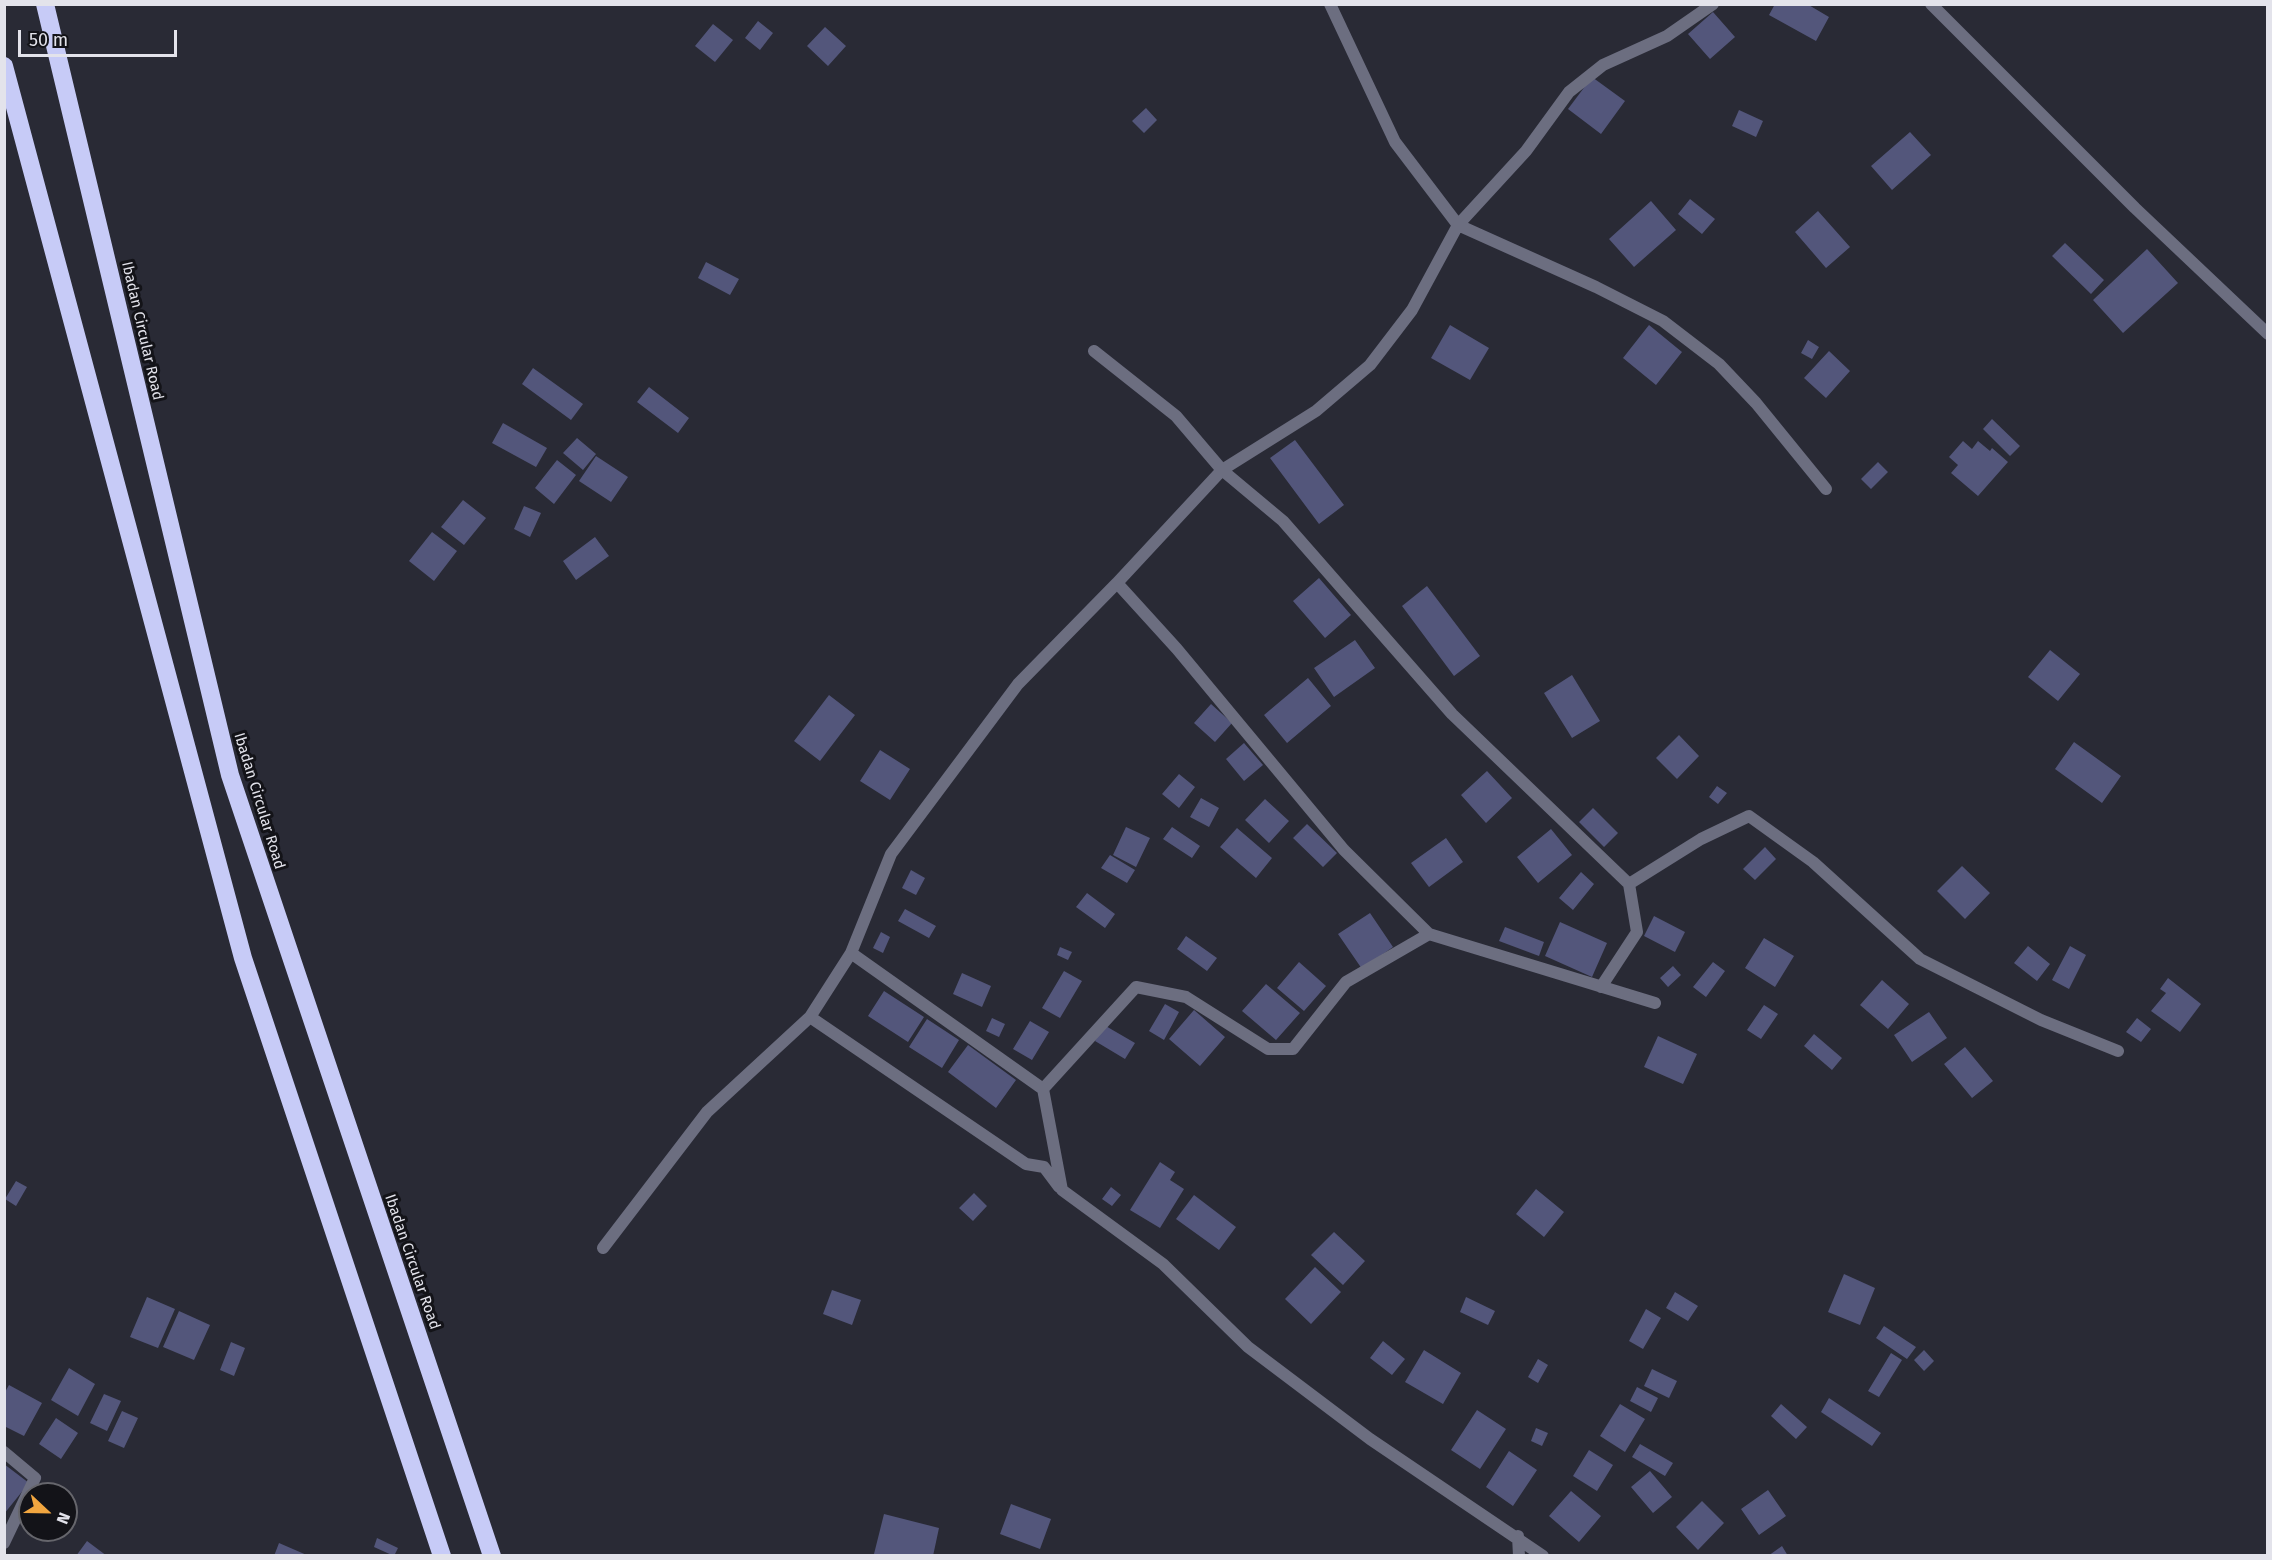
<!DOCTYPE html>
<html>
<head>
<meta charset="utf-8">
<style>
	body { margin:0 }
	#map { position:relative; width:2272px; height:1560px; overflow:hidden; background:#292a35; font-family:"Fira Sans",sans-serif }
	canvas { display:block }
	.frame { position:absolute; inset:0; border:6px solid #e3e3eb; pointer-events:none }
	.north { position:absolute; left:18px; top:1482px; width:60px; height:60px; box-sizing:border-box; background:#131318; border:2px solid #66666c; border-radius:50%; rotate:112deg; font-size:16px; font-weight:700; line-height:24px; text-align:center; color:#e3e3eb }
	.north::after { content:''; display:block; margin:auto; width:21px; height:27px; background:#f1a640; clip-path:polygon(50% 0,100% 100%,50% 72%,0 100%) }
	.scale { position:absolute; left:18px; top:30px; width:159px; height:27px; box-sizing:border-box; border:3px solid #e3e3eb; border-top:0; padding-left:8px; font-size:18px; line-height:21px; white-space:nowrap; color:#e3e3eb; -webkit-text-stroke:4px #131318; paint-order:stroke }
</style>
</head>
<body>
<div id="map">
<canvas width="2272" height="1560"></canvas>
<div class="frame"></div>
<div class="north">N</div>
<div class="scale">50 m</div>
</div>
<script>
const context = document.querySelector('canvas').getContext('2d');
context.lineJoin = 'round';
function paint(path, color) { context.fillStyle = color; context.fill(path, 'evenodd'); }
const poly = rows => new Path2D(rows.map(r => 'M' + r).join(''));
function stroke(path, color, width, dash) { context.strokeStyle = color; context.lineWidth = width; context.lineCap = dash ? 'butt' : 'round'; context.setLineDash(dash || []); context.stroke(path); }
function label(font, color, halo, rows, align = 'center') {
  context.font = font + ' "Fira Sans",sans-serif'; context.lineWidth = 6; context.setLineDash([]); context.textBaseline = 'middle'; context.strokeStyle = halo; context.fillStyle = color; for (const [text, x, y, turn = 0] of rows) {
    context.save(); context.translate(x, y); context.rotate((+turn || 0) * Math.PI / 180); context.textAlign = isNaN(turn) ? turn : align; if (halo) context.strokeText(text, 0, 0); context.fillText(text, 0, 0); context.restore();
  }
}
paint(poly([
	[1775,4,1807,4,1829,17,1816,41,1769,15],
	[1713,12,1735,37,1710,59,1688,34],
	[758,21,773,33,760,50,745,38],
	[713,24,733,40,715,62,695,46],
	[825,27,846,46,828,66,807,46],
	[1592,77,1625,101,1601,134,1568,109],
	[1146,108,1157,120,1144,133,1132,121],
	[1739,110,1763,121,1756,137,1732,126],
	[1910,132,1931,155,1892,190,1871,166],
	[1690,199,1715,219,1702,234,1678,214],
	[1651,201,1676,230,1634,267,1609,239],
	[1818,211,1850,247,1826,268,1795,232],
	[2065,243,2104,280,2091,294,2052,256],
	[2147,249,2178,283,2123,333,2093,300],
	[706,262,739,279,730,295,698,278],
	[1450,325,1489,348,1470,380,1431,358],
	[1649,325,1682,352,1656,385,1623,358],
	[1808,340,1819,347,1812,359,1801,353],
	[1829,351,1850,371,1826,398,1804,378],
	[533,368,583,404,571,420,522,384],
	[649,387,689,418,678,433,637,402],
	[1992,419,2020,446,2010,456,1983,429],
	[503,423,547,448,536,467,492,443],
	[577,438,596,454,583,470,563,453],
	[1295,440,1344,505,1319,524,1270,458],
	[1963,441,1972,449,1978,441,1990,451,1992,448,2008,462,1978,496,1951,473,1958,465,1949,457],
	[596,456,628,477,611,502,579,481],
	[557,460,576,475,554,504,535,488],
	[1878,462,1888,472,1871,489,1861,479],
	[463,500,486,518,464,545,441,527],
	[524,506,541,513,530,537,514,529],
	[432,532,457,551,434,581,409,561],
	[595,537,609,556,576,580,563,561],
	[1319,578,1351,615,1325,638,1293,601],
	[1427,586,1480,656,1454,676,1402,606],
	[1355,640,1375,668,1334,697,1314,668],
	[2050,650,2080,674,2058,701,2028,677],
	[1572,675,1600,721,1572,738,1544,693],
	[1308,678,1331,706,1287,743,1264,715],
	[829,695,855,715,820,761,794,741],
	[1211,704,1232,723,1215,742,1194,723],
	[1679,735,1699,756,1677,779,1656,758],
	[2074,742,2121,776,2102,803,2055,769],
	[1244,743,1263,765,1244,781,1226,759],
	[880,750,910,769,890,800,860,781],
	[1487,771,1512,798,1486,823,1461,795],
	[1179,774,1195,787,1179,808,1162,794],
	[1717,786,1727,793,1718,804,1709,797],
	[1201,798,1219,808,1209,827,1190,817],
	[1265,799,1289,821,1269,843,1245,820],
	[1593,808,1618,833,1604,847,1579,822],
	[1307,824,1337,853,1323,867,1293,838],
	[1126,827,1150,838,1136,867,1113,855],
	[1172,827,1200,846,1192,858,1163,839],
	[1237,828,1272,858,1256,878,1220,847],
	[1551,829,1572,855,1538,883,1517,857],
	[1446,838,1463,862,1429,887,1411,863],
	[1765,847,1776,859,1755,880,1743,869],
	[1110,855,1135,870,1127,883,1101,868],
	[1962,866,1990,893,1965,919,1937,891],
	[911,870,925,878,916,895,902,888],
	[1581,872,1594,884,1573,910,1559,898],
	[1087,893,1115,914,1105,928,1076,907],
	[905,909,936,926,929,938,898,921],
	[1370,913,1393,947,1362,969,1338,934],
	[1654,916,1685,932,1675,952,1644,936],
	[1560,922,1607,943,1592,977,1545,956],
	[1505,927,1544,942,1539,956,1499,941],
	[881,932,890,937,883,953,873,948],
	[1186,936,1217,958,1207,971,1177,949],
	[1764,938,1794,956,1775,987,1745,968],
	[2028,946,2050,964,2037,981,2014,963],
	[2070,946,2086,955,2069,989,2052,980],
	[1060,947,1072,952,1068,960,1057,955],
	[1299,962,1326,986,1304,1011,1277,988],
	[1713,962,1725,971,1706,997,1693,987],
	[1673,966,1681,975,1668,987,1660,978],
	[1064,971,1082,981,1060,1018,1042,1008],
	[962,973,991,986,982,1007,953,994],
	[2168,978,2201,1004,2180,1032,2151,1011,2166,993,2160,989],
	[1882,980,1909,1004,1888,1029,1860,1005],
	[1266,984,1300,1013,1276,1040,1242,1011],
	[884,991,924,1017,908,1042,868,1016],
	[1165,1004,1179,1012,1164,1040,1149,1031],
	[1764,1005,1778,1014,1761,1039,1747,1030],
	[1194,1010,1225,1037,1200,1066,1169,1039],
	[1929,1012,1947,1038,1912,1062,1894,1035],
	[992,1018,1005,1024,999,1037,986,1031],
	[2137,1018,2151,1029,2141,1042,2126,1032],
	[927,1019,959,1040,942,1068,909,1047],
	[1030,1021,1049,1032,1032,1060,1013,1049],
	[1104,1025,1135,1043,1125,1059,1095,1041],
	[1814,1034,1842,1058,1832,1070,1804,1046],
	[1658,1036,1697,1054,1683,1084,1644,1067],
	[968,1045,1016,1080,996,1108,948,1072],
	[1965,1047,1993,1081,1972,1098,1944,1064],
	[1160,1162,1175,1172,1170,1180,1184,1189,1160,1228,1130,1210],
	[16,1181,27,1187,16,1206,5,1199],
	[1111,1187,1121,1195,1112,1206,1102,1199],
	[1536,1189,1564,1212,1544,1237,1516,1214],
	[974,1193,987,1206,973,1221,959,1208],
	[1194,1195,1236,1227,1219,1250,1176,1219],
	[1334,1232,1365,1261,1343,1285,1311,1255],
	[1315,1267,1341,1292,1311,1324,1285,1299],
	[1844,1274,1875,1288,1860,1325,1828,1312],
	[832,1290,861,1300,852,1325,823,1314],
	[1675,1292,1698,1306,1688,1321,1666,1308],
	[147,1297,175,1309,158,1348,130,1337],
	[1466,1297,1495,1311,1488,1325,1460,1312],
	[1646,1309,1661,1318,1643,1349,1629,1341],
	[179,1311,210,1325,194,1360,163,1347],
	[1884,1326,1916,1347,1907,1359,1876,1338],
	[1383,1341,1405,1359,1392,1375,1370,1358],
	[231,1342,245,1348,234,1376,220,1370],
	[1424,1350,1461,1373,1443,1404,1405,1382],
	[1924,1350,1934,1361,1924,1371,1914,1360],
	[1891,1353,1902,1360,1879,1397,1868,1391],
	[1538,1359,1548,1365,1538,1383,1528,1377],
	[69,1368,95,1384,78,1416,51,1400],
	[1652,1369,1677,1381,1669,1398,1644,1386],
	[9,1385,42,1403,24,1436,4,1426,4,1394],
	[1637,1387,1658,1398,1651,1412,1630,1401],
	[104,1394,121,1401,107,1431,90,1423],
	[1829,1398,1881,1433,1872,1446,1821,1412],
	[1620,1404,1645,1419,1625,1452,1600,1436],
	[1781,1404,1807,1427,1796,1439,1771,1416],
	[1477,1410,1506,1429,1480,1469,1451,1450],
	[122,1411,138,1418,124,1448,108,1441],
	[56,1418,78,1433,61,1459,39,1444],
	[1536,1428,1548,1433,1542,1446,1531,1441],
	[1640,1444,1673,1463,1665,1476,1632,1457],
	[1589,1450,1613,1465,1597,1491,1573,1476],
	[1509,1451,1537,1470,1513,1506,1486,1487],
	[4,1464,29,1483,4,1514],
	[1650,1471,1672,1497,1653,1513,1631,1487],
	[1768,1490,1786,1516,1759,1535,1741,1509],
	[1571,1491,1601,1516,1579,1542,1549,1516],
	[1702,1501,1724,1523,1698,1550,1676,1527],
	[1011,1504,1051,1519,1040,1549,1000,1534],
	[884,1514,939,1528,933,1556,874,1554],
	[377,1538,398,1548,394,1556,374,1547],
	[87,1541,107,1556,76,1556],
	[279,1543,309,1556,274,1556],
	[1782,1546,1788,1556,1768,1556]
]), '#53567b');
stroke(poly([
	[1330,4,1395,142,1458,225,1596,287,1663,321,1719,364,1756,403,1826,489],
	[1931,4,2135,208,2268,334],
	[1094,351,1176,416,1222,470,1316,411,1370,365,1412,310,1458,225,1526,151,1569,92,1603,65,1667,36,1713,4],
	[1117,583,1222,470,1283,521,1452,714,1629,884,1637,932,1601,987],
	[1629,884,1701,839,1749,816,1813,862,1920,959,2041,1020,2118,1051],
	[851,953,1043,1089,1062,1190,1163,1264,1248,1347,1370,1439,1543,1556],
	[810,1017,1026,1164,1044,1167,1059,1187],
	[1043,1089,1136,987,1186,997,1268,1049,1293,1049,1346,982,1429,934],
	[603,1248,707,1112,810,1017,851,953,891,854,1018,684,1117,583,1177,649,1344,850,1429,934,1655,1003],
	[4,1452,35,1478,4,1543],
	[1518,1536,1519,1556]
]), '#6c6e80', 12);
stroke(poly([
	[45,4,230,775,492,1556],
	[4,66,243,958,442,1556]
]), '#c7cbf7', 18);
label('15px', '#e3e3eb', '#131318', [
	["Ibadan Circular Road",142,331,77],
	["Ibadan Circular Road",259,801,73],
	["Ibadan Circular Road",412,1262,71]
]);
</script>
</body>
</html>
